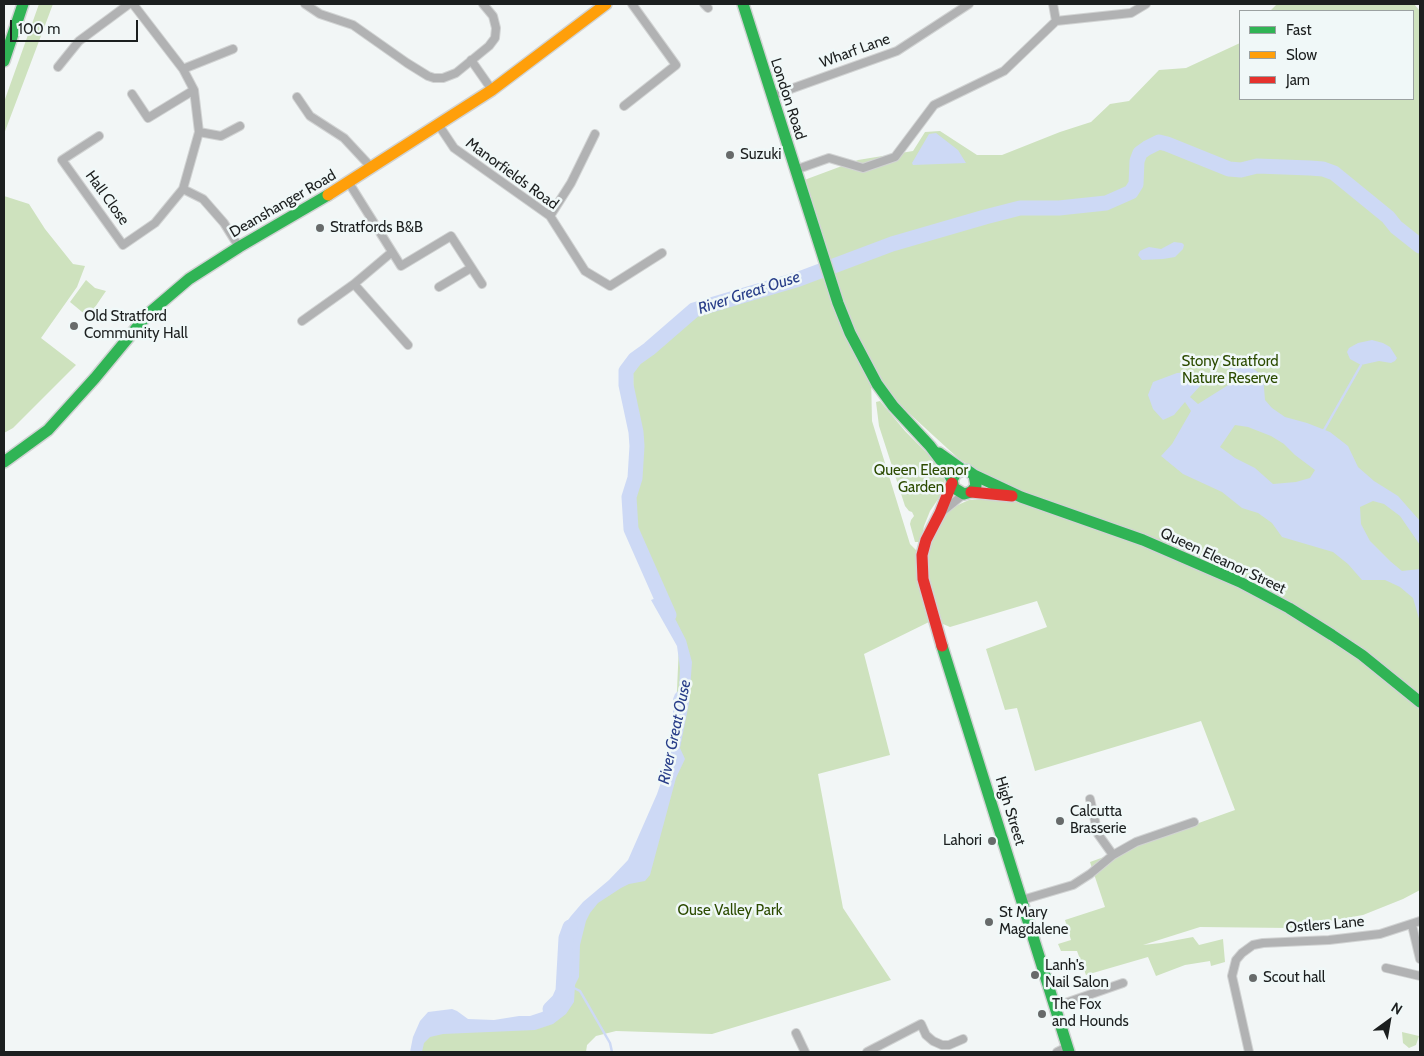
<!DOCTYPE html>
<html>
<head>
<meta charset="utf-8">
<style>
	body { margin:0 }
	#map { position:relative; width:1424px; height:1056px; overflow:hidden; background:#f2f6f6; font-family:Cabin,sans-serif }
	canvas { display:block }
	.frame { position:absolute; inset:0; border:5px solid #1c1f1f; pointer-events:none }
	.legend { position:absolute; left:1239px; top:10px; width:175px; height:90px; box-sizing:border-box; background:#f0f8f8; border:1px solid #9ba1a1; margin:0; padding:6px 9px; list-style:none; font-size:15px; color:#1c1f1f }
	.legend li { display:flex; align-items:center; gap:10px; height:25px }
	.legend b { width:25px; border:1px solid #9ba1a1 }
	.north { position:absolute; left:1364px; top:996px; width:50px; height:50px; -webkit-text-stroke:4px #f0f8f8; paint-order:stroke; rotate:32deg; font-size:14px; font-weight:700; line-height:20px; text-align:center; color:#1c1f1f }
	.north::after { content:''; display:block; margin:auto; width:18px; height:22px; background:#1c1f1f; clip-path:polygon(50% 0,100% 100%,50% 72%,0 100%) }
	.scale { position:absolute; left:10px; top:20px; width:128px; height:22px; box-sizing:border-box; border:2px solid #1c1f1f; border-top:0; padding-left:6px; font-size:15px; line-height:18px; white-space:nowrap; color:#1c1f1f; -webkit-text-stroke:4px #f0f8f8; paint-order:stroke }
</style>
</head>
<body>
<div id="map">
<canvas width="1424" height="1056"></canvas>
<div class="frame"></div>
<ul class="legend">
<li><b style="height:6px;background:#30b455"></b>Fast</li>
<li><b style="height:6px;background:#ff9f0a"></b>Slow</li>
<li><b style="height:6px;background:#e5322d"></b>Jam</li>
</ul>
<div class="north">N</div>
<div class="scale">100 m</div>
</div>
<script>
const context = document.querySelector('canvas').getContext('2d');
context.lineJoin = 'round';
function paint(path, color) { context.fillStyle = color; context.fill(path, 'evenodd'); }
const poly = rows => new Path2D(rows.map(r => 'M' + r).join(''));
function stroke(path, color, width, dash) { context.strokeStyle = color; context.lineWidth = width; context.lineCap = dash ? 'butt' : 'round'; context.setLineDash(dash || []); context.stroke(path); }
function label(font, color, halo, rows, align = 'center') {
  context.font = font + ' Cabin,sans-serif'; context.lineWidth = 5; context.setLineDash([]); context.textBaseline = 'middle'; context.strokeStyle = halo; context.fillStyle = color; for (const [text, x, y, turn = 0] of rows) {
    context.save(); context.translate(x, y); context.rotate((+turn || 0) * Math.PI / 180); context.textAlign = isNaN(turn) ? turn : align; if (halo) context.strokeText(text, 0, 0); context.fillText(text, 0, 0); context.restore();
  }
}
paint(poly([
	[39,4,53,4,4,134,4,102],
	[1277,4,1414,4,1420,11,1420,890,1403,899,1363,915,1289,928,1200,927,1143,945,1161,943,1193,937,1199,945,1223,939,1225,962,1211,966,1210,961,1185,965,1156,976,1148,957,1086,975,1077,951,1061,951,1058,944,1071,940,1065,920,1105,907,1090,862,1235,810,1201,721,1035,771,1017,708,1005,710,986,649,1047,627,1037,601,950,627,936,621,931,621,864,654,890,755,818,774,843,908,891,980,712,1034,616,1031,596,1036,587,1045,586,1052,416,1052,420,1033,557,1018,568,1009,575,921,635,853,674,756,679,645,635,540,633,370,643,355,659,336,701,306,768,294,827,272,799,182,858,160,913,151,925,132,940,131,977,155,1002,155,1060,132,1091,122,1110,104,1129,101,1159,70,1186,68,1240,43,1240,99,1413,99,1413,11,1270,11],
	[871,376,877,384,959,459,979,471,997,498,969,500,940,513,921,555,910,544,872,421],
	[4,196,29,204,45,229,73,264,85,266,77,287,41,338,76,365,13,428,4,433],
	[86,280,95,288,106,291,91,313,87,316,70,302],
	[880,401,905,431,934,460,945,477,943,492,930,511,924,526,921,542,915,542,910,524,911,520,914,516,912,512,909,511,905,506,879,426,876,402],
	[1402,1032,1419,1036,1416,1045,1409,1048,1403,1043]
]), '#cee2be');
paint(poly([
	[936,133,958,150,966,163,913,165,912,163,929,134],
	[1174,242,1182,243,1184,245,1183,249,1175,257,1163,259,1142,260,1138,255,1140,251,1144,249,1149,247,1161,249],
	[1372,340,1383,343,1390,347,1397,358,1395,361,1391,363,1379,361,1361,365,1350,359,1347,352,1349,348,1358,343],
	[1241,362,1251,367,1263,376,1265,400,1272,408,1285,417,1307,423,1330,432,1348,446,1358,467,1374,481,1398,496,1420,521,1420,545,1400,516,1384,504,1373,501,1360,507,1361,524,1370,541,1390,561,1402,571,1420,569,1420,622,1413,598,1400,587,1385,580,1362,580,1348,564,1333,552,1282,537,1272,523,1258,513,1242,508,1222,492,1183,474,1161,456,1172,444,1191,411,1185,402,1174,415,1163,420,1153,409,1148,395,1153,382,1177,373,1190,372,1199,375,1202,379,1201,385,1190,397,1198,404,1233,382,1228,371,1233,363],
	[1235,425,1248,427,1271,436,1284,444,1295,455,1315,470,1310,478,1296,482,1273,484,1255,468,1235,458,1220,447],
	[663,595,686,640,692,662,689,703,680,748,685,759,676,778,650,875,645,881,629,884,621,888,598,903,590,913,586,921,580,945,579,977,575,985,574,1002,566,1014,553,1024,535,1030,443,1034,430,1037,424,1043,422,1052,410,1052,413,1037,420,1021,428,1012,452,1009,457,1011,468,1019,494,1020,519,1016,530,1016,542,1012,552,1006,564,990,568,975,567,968,569,955,568,948,564,943,565,924,571,916,583,902,609,880,628,860,657,794,667,765,673,729,673,699,675,694,679,690,680,668,677,646,651,600]
]), '#cdd9f5');
stroke(poly([
	[1324,430,1361,365],
	[574,988,580,991,610,1043,612,1052]
]), '#cdd9f5', 2.5);
stroke(poly([
	[669,615,631,529,629,497,635,478,637,446,636,432,626,385,626,371,635,359,649,349,694,310,799,279,892,244,985,217,1020,208,1059,208,1106,203,1131,192,1136,184,1137,161,1140,153,1147,148,1159,142,1167,144,1229,169,1241,170,1257,166,1310,168,1323,169,1334,173,1388,217,1396,227,1420,246],
	[550,1009,559,1000,563,991,566,938,570,927]
]), '#cdd9f5', 15);
const street = poly([
	[305,4,320,14,353,25,407,63,428,76,434,78,443,78,456,73,489,46,495,38,496,28,493,16,483,4],
	[704,4,708,8],
	[1053,4,1056,21],
	[471,60,492,90],
	[58,67,79,41,129,4],
	[183,69,233,49],
	[132,94,148,118,194,90],
	[771,96,897,51,969,4],
	[297,97,310,116,344,138,371,167],
	[624,106,676,65,632,4],
	[438,124,454,148,550,216,585,271,610,286,662,253],
	[199,132,221,136,240,126],
	[99,136,62,160,123,245,155,223,183,189,199,132,194,90,183,69,133,4],
	[795,170,829,158,863,168,895,157,934,105,1004,71,1056,21,1131,13,1146,4],
	[349,183,401,266,451,236,482,284],
	[183,189,203,199,224,223,239,247],
	[550,216,571,183,595,134],
	[392,252,354,284,408,345],
	[439,287,471,268],
	[302,321,354,284],
	[942,512,964,494],
	[1090,799,1098,834,1113,855],
	[1022,900,1073,885,1090,874,1113,855,1136,842,1194,822],
	[1412,925,1420,959],
	[1386,968,1420,976],
	[1054,1007,1123,983],
	[796,1033,805,1052],
	[867,1052,921,1024,926,1035,933,1041,942,1045,949,1045,963,1039],
	[1057,1052,1067,1047],
	[1249,1052,1232,976,1236,960,1242,953,1253,945,1263,943,1329,940,1380,934,1420,921]
]);
const fast = poly([
	[743,4,838,303,850,333,877,384,893,406,930,446,945,466,952,480],
	[4,61,23,4],
	[939,453,963,470,967,470,974,475,976,486,971,492,964,494,954,488,952,480,956,473,963,470],
	[4,462,48,430,95,378,148,314,189,279,239,247,328,195],
	[974,475,1021,497,1143,540,1240,582,1289,608,1332,635,1362,655,1420,702],
	[942,646,1069,1052]
]);
const slow = poly([
	[328,195,492,90,606,4]
]);
const jam = poly([
	[971,492,1012,496],
	[942,646,923,579,922,555,926,540,940,513,952,483]
]);
stroke(street, '#d1d3d3', 10);
stroke(fast, '#d1d3d3', 14);
stroke(slow, '#d1d3d3', 14);
stroke(jam, '#d1d3d3', 14);
stroke(street, '#b1b2b3', 8);
stroke(fast, '#30b455', 11);
stroke(slow, '#ff9f0a', 11);
stroke(jam, '#e5322d', 11);
for (const [x, y, r, color] of [
	[730,155,5,"#676a6a"],
	[320,228,5,"#676a6a"],
	[74,326,5,"#676a6a"],
	[1060,821,5,"#676a6a"],
	[992,841,5,"#676a6a"],
	[989,922,5,"#676a6a"],
	[1035,975,5,"#676a6a"],
	[1253,978,5,"#676a6a"],
	[1042,1014,5,"#676a6a"]
]) { const dot = new Path2D(); dot.arc(x, y, r, 0, 2 * Math.PI); context.fillStyle = color; context.fill(dot); stroke(dot, '#f0f8f8', 2); }
label('15px', '#1c1f1f', '#f0f8f8', [
	["Wharf Lane",855,51,-20],
	["London Road",788,99,72],
	["Manorfields Road",512,174,36],
	["Hall Close",107,198,54],
	["Deanshanger Road",283,204,-30],
	["Queen Eleanor Street",1223,561,25],
	["High Street",1010,811,73],
	["Ostlers Lane",1325,925,-5]
]);
label('15px', '#1c1f1f', '#f0f8f8', [
	["Suzuki",740,155],
	["Stratfords B&B",330,228],
	["Old Stratford",84,317],
	["Community Hall",84,334],
	["Calcutta",1070,812],
	["Brasserie",1070,829],
	["Lahori",982,841,"right"],
	["St Mary",999,913],
	["Magdalene",999,930],
	["Lanh's",1045,966],
	["Nail Salon",1045,983],
	["Scout hall",1263,978],
	["The Fox",1052,1005],
	["and Hounds",1052,1022]
], 'left');
label('15px', '#2c4b00', '#f0f8f8', [
	["Stony Stratford",1230,362],
	["Nature Reserve",1230,379],
	["Queen Eleanor",921,471],
	["Garden",921,488],
	["Ouse Valley Park",730,911]
]);
label('italic 16px', '#293e89', '#f0f8f8', [
	["River Great Ouse",749,293,-18],
	["River Great Ouse",675,732,-78]
]);
</script>
</body>
</html>
